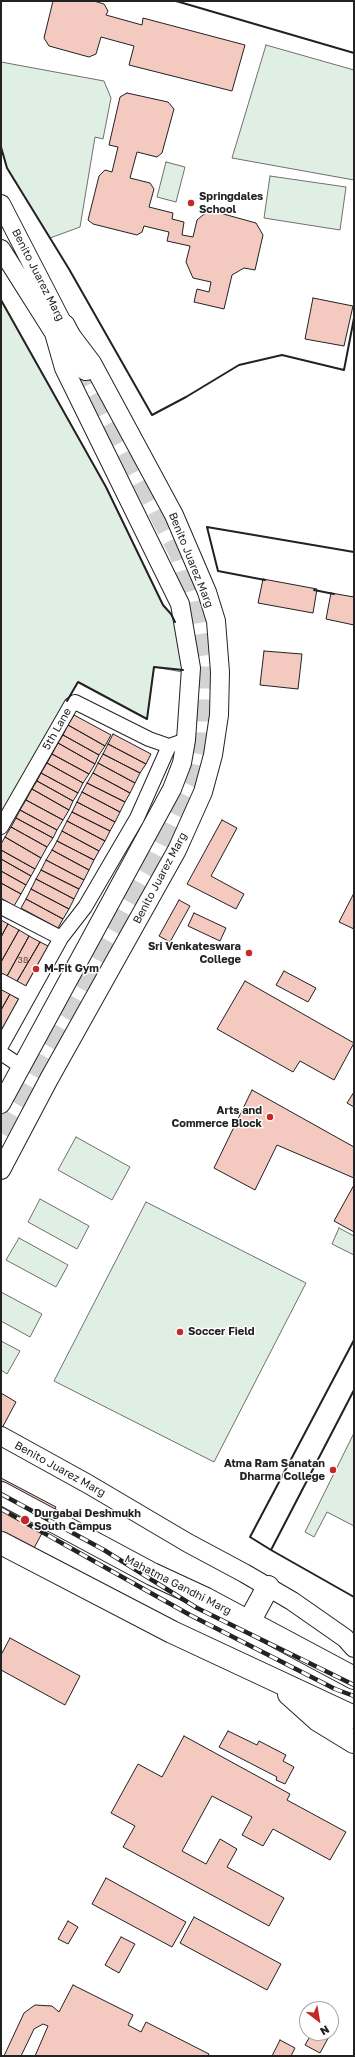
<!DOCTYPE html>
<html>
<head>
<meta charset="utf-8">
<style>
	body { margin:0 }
	#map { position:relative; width:355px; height:2057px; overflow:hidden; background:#fff; font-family:"Golos Text",sans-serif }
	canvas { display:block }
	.frame { position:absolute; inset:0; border:2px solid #222; pointer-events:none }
	.north { position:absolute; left:299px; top:2001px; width:40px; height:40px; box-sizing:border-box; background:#fff; border:1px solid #a7a7a7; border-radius:50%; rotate:149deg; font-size:11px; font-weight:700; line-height:16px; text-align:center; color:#222 }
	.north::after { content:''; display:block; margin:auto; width:14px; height:18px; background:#c62828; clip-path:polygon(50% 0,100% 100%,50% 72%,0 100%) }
</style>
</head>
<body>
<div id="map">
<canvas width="355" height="2057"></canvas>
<div class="frame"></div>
<div class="north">N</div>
</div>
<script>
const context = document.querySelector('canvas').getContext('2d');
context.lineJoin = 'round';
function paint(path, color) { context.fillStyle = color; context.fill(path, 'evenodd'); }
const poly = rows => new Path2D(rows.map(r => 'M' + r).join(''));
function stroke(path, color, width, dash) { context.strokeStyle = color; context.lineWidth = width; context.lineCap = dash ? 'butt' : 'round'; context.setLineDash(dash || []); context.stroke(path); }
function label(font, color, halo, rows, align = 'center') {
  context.font = font + ' "Golos Text",sans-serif'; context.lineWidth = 3; context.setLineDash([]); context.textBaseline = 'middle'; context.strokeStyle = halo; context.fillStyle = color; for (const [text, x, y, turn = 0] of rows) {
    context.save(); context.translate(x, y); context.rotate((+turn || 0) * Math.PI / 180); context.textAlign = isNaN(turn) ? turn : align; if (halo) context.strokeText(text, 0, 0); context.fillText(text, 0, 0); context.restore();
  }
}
const green = poly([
	[266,45,354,70,354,180,232,158,266,45],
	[1,62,104,81,111,98,103,139,95,137,80,227,50,238,7,168,1,147,1,62],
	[166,162,185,167,176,202,157,197,166,162],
	[270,176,346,187,340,230,264,218,270,176],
	[1,300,106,487,163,605,171,614,182,638,183,672,154,667,147,719,78,682,1,813,1,300],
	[76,1137,130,1167,112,1200,58,1170,76,1137],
	[40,1199,89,1226,77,1249,28,1222,40,1199],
	[146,1202,306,1283,214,1462,54,1381,146,1202],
	[339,1228,354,1236,354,1255,332,1244,339,1228],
	[19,1238,68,1265,56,1287,6,1260,19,1238],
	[1,1292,42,1314,30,1337,1,1321,1,1292],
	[1,1341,20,1351,7,1374,1,1370,1,1341],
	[354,1433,354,1526,327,1512,314,1537,305,1532,354,1433]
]);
paint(green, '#e0efe3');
stroke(green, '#6f6f6f', 1);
const building = poly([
	[53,1,94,1,104,4,108,11,106,15,142,25,143,18,245,45,232,91,129,65,134,46,101,37,96,54,89,57,49,46,44,38,53,1],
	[127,93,168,102,174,109,162,153,157,157,137,152,130,178,150,183,154,189,149,207,173,213,172,219,184,222,182,235,193,237,197,220,209,210,256,223,263,235,255,270,244,268,232,275,224,309,194,302,197,289,209,292,211,282,193,278,186,262,190,246,167,241,169,232,144,226,142,232,137,235,93,224,88,220,99,176,105,170,112,172,118,147,109,145,120,97,127,93],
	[313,298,353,306,344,346,305,339,313,298],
	[263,579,317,589,313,613,258,603,263,579],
	[331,593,354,597,354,625,326,619,331,593],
	[264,651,302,654,298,689,260,685,264,651],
	[74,715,111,735,105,746,68,725,74,715],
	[68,725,105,746,99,755,63,735,68,725],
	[113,734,151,754,146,764,108,744,113,734],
	[63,735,99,755,95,764,58,743,63,735],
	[58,743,95,764,89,774,52,754,58,743],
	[108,744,146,764,140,773,103,754,108,744],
	[52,754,89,774,83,783,47,763,52,754],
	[103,754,140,773,135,783,98,763,103,754],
	[47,763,83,783,78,793,41,773,47,763],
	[98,763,135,783,130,793,93,773,98,763],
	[41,773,78,793,73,801,37,781,41,773],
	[93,773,130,793,125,802,87,783,93,773],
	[37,781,73,801,69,810,32,789,37,781],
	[87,783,125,802,120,812,82,792,87,783],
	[32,789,69,810,63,820,26,800,32,789],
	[82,792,120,812,115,822,77,802,82,792],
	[26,800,63,820,57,830,20,810,26,800],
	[77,802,115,822,110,831,72,812,77,802],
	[20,810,57,830,53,838,16,818,20,810],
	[72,812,110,831,105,841,67,821,72,812],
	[16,818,53,838,47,847,11,827,16,818],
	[222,820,237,828,211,876,244,894,236,909,187,884,222,820],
	[67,821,105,841,99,851,62,831,67,821],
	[11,827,47,847,41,858,5,837,11,827],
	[62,831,99,851,94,860,57,841,62,831],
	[5,837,41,858,35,869,1,850,1,844,5,837],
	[57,841,94,860,89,870,52,850,57,841],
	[1,850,35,869,31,876,1,859,1,850],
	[52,850,89,870,84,880,46,860,52,850],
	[1,859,31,876,26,885,1,871,1,859],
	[46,860,84,880,79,889,41,870,46,860],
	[41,870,79,889,74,899,36,879,41,870],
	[1,871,26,885,21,894,1,883,1,871],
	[36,879,74,899,69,909,31,889,36,879],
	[1,883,21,894,14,906,1,898,1,883],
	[31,889,69,909,63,919,26,899,31,889],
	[353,895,354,896,354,929,339,922,353,895],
	[26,899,63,919,58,928,21,908,26,899],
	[179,900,190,906,170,942,159,936,179,900],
	[194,913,226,928,220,941,188,926,194,913],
	[1,920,8,924,1,937,1,920],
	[8,924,19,930,1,962,1,937,8,924],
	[19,930,29,936,6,978,1,975,1,962,19,930],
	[29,936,40,942,16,983,6,978,29,936],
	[40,942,50,947,27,989,16,983,40,942],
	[284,971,316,988,308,1002,276,985,284,971],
	[245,981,354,1043,334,1080,300,1061,293,1072,217,1029,245,981],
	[1,989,10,994,1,1010,1,989],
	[10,994,20,1000,1,1034,1,1010,10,994],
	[252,1090,354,1147,354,1178,277,1145,255,1190,214,1168,252,1090],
	[354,1092,354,1107,347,1103,354,1092],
	[354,1185,354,1232,334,1221,354,1185],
	[1,1393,16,1402,1,1430,1,1393],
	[1,1478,56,1507,33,1550,1,1533,1,1478],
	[10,1638,80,1676,65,1705,1,1670,1,1655,10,1638],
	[228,1731,257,1745,259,1741,286,1755,283,1761,294,1767,285,1784,276,1780,277,1777,219,1747,228,1731],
	[184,1736,290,1794,287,1800,346,1832,330,1860,273,1829,263,1846,242,1835,252,1817,212,1796,182,1851,206,1864,220,1839,237,1849,227,1867,284,1898,269,1926,123,1847,135,1826,111,1813,138,1764,162,1777,184,1736],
	[106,1878,186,1922,172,1947,92,1904,106,1878],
	[194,1917,281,1964,267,1990,180,1943,194,1917],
	[68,1921,78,1927,68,1944,58,1939,68,1921],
	[121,1937,135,1944,119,1973,105,1965,121,1937],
	[73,1985,133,2015,128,2025,141,2032,146,2022,209,2054,208,2056,35,2056,48,2026,43,2024,34,2029,21,2056,4,2056,24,2013,35,2005,52,2006,59,2012,73,1985],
	[331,2016,338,2020,320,2053,305,2045,312,2033,331,2033,331,2016],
	[280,2040,295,2048,291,2056,272,2056,280,2040]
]);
paint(building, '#f3c9c0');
stroke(building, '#222', 1);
stroke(poly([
	[1,1133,151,868,194,782,203,736,205,664,194,599,180,553,86,369]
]), '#d3d3d3', 22, [22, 11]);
const minor = poly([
	[1,827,71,705,75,702,149,739,169,746],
	[1,907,61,938],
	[1,981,29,996],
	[1,1046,61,938,85,907,137,818,169,746,186,740],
	[1,1053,22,1067]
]);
const tertiary = poly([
	[1,204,64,326,92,363,174,515,207,592,216,621,220,672,219,715,213,755,203,792,177,850,49,1079,1,1170],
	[1,249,54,333,64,368,180,604,191,668,186,740,182,763,172,789,1,1104],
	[1,1436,88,1484,188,1543,244,1573,292,1601,345,1638,354,1648]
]);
const primary = poly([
	[64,326,86,369],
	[1,1493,152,1574,206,1599,354,1678],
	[1,1543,172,1632,354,1717],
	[249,1622,268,1587],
	[289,1694,318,1720,354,1742]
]);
stroke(minor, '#222', 16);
stroke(tertiary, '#222', 20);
stroke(primary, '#222', 24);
stroke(minor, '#fff', 14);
stroke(tertiary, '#fff', 18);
stroke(primary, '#fff', 22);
const rail = poly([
	[1,1494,104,1550,197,1608,354,1685],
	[1,1509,190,1615,335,1689,354,1696]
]);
stroke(rail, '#222', 4.5);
stroke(rail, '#fff', 3, [9]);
stroke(poly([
	[176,1,354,53],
	[1,147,7,168,69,269,152,415,186,397,239,365,282,355,344,370,354,318],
	[1,300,106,487,163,605,171,614,175,622],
	[265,580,218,571,207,527,354,552],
	[314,590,334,594],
	[67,701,78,682,147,719,154,667,183,670],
	[354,1340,250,1537,271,1550,354,1390],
	[271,1550,354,1597]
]), '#222', 2);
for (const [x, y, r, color] of [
	[191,203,4,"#c62828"],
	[249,953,4,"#c62828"],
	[36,969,4,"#c62828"],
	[270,1117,4,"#c62828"],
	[180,1332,4,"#c62828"],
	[333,1470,4,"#c62828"],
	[25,1520,5,"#c62828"]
]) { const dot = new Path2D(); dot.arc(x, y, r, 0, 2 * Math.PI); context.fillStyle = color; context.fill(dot); stroke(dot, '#fff', 1.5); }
label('9px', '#564c4a', null, [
	["38",23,960]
]);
label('bold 11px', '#222', '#fff', [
	["Springdales",199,197],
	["School",199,210],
	["Sri Venkateswara",241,947,"right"],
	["College",241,960,"right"],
	["M-Fit Gym",44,969],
	["Arts and",262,1111,"right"],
	["Commerce Block",262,1124,"right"],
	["Soccer Field",188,1332],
	["Atma Ram Sanatan",325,1464,"right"],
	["Dharma College",325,1477,"right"],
	["Durgabai Deshmukh",34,1514],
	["South Campus",34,1527]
], 'left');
label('11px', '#222', '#fff', [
	["Benito Juarez Marg",38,275,63],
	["Benito Juarez Marg",191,560,68],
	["5th Lane",57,729,-60],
	["Benito Juarez Marg",160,878,-62],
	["Benito Juarez Marg",60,1469,29],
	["Mahatma Gandhi Marg",178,1585,27]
]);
</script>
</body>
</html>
